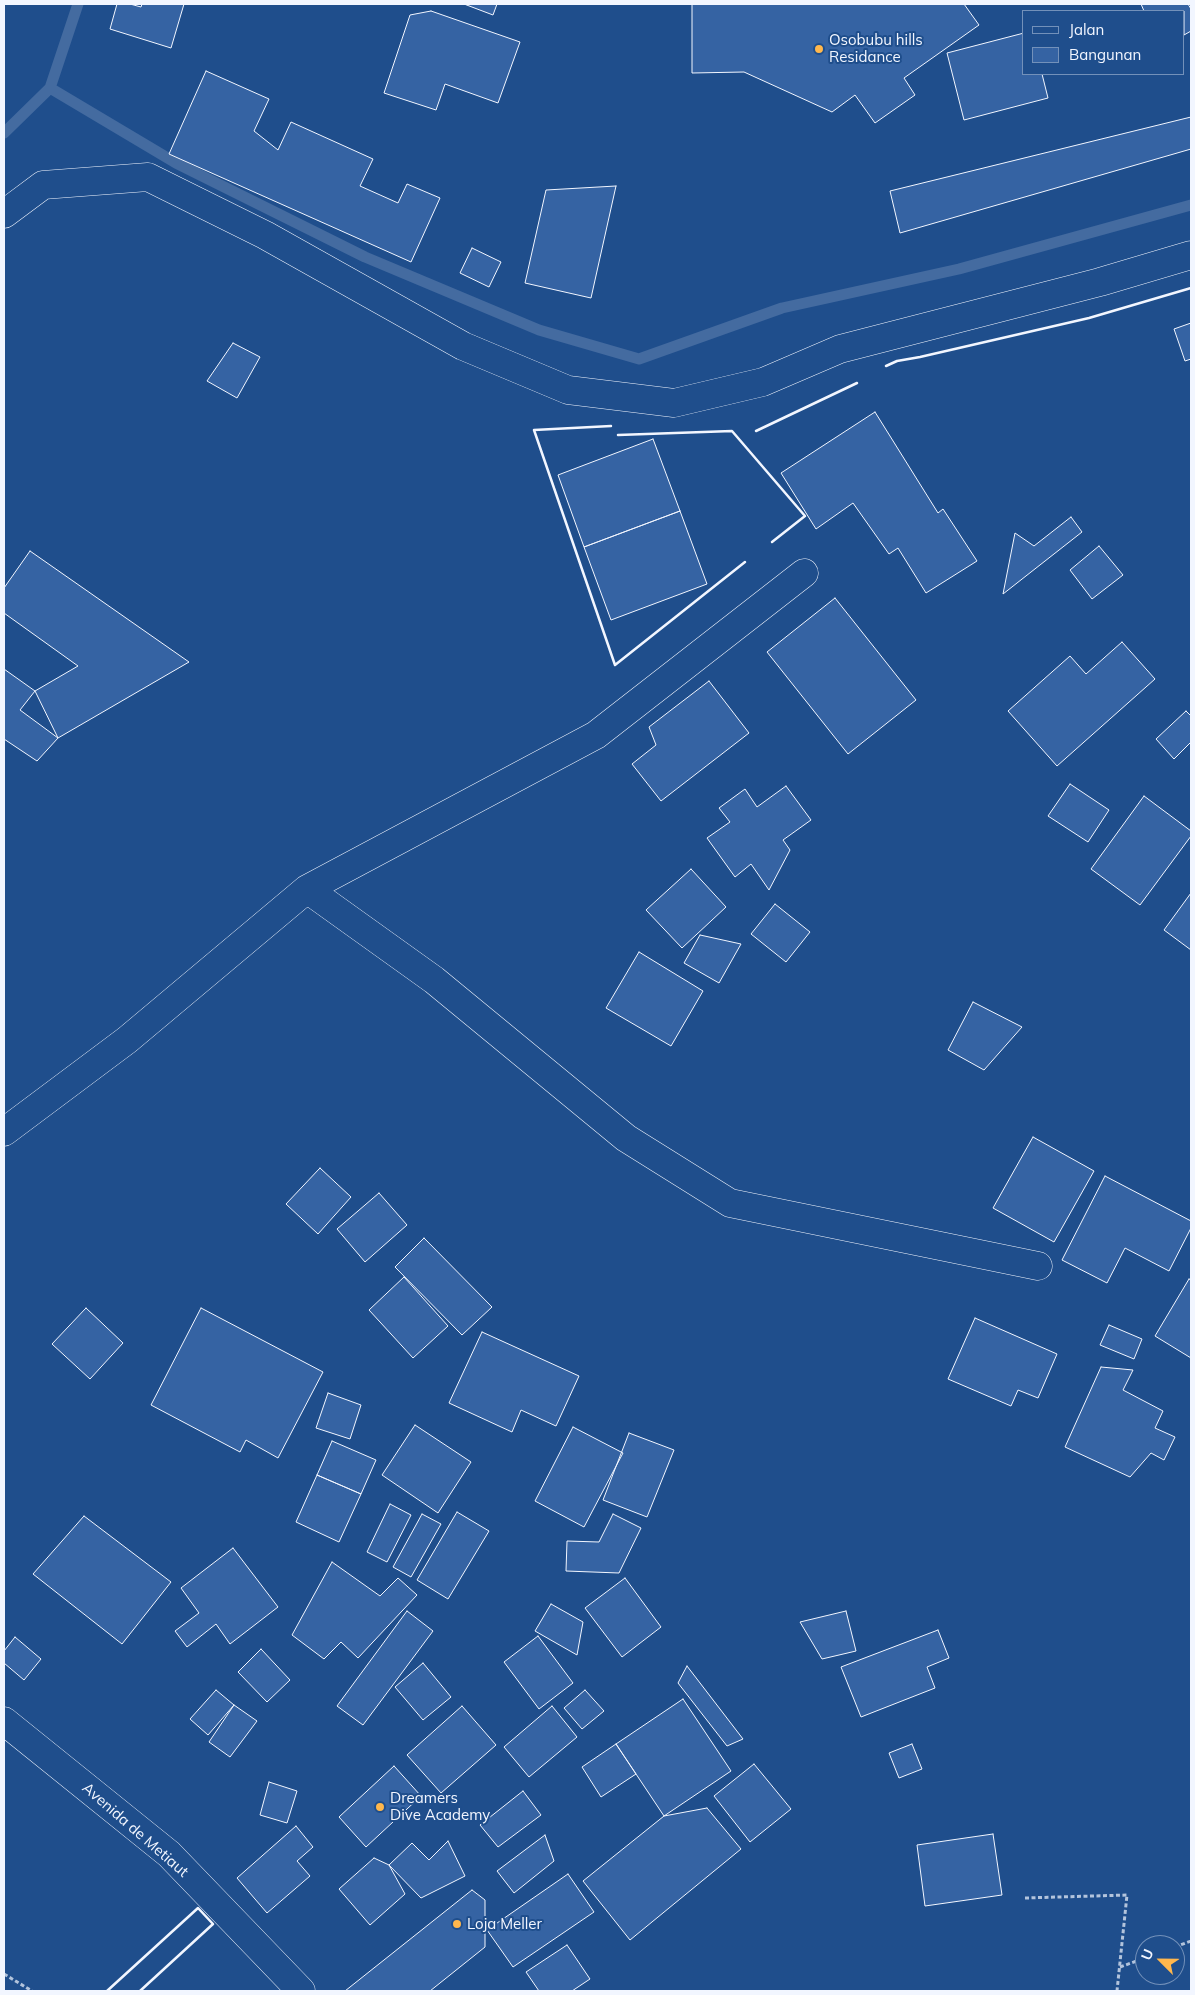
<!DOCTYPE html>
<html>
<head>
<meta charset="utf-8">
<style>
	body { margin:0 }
	#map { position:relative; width:1195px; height:1995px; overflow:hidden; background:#1f4e8c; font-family:Mulish,sans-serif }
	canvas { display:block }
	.frame { position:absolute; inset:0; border:5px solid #f2f6ff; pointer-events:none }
	.legend { position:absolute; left:1022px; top:10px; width:162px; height:65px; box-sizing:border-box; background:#1f4e8c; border:1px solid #7391ba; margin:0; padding:6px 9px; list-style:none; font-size:15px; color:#f2f6ff }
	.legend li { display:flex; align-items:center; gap:10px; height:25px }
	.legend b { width:25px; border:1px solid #7391ba }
	.north { position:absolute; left:1135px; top:1935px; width:50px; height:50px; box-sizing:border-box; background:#1f4e8c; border:1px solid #7391ba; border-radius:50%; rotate:293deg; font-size:14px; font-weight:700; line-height:20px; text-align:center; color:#f2f6ff }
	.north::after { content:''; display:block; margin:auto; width:18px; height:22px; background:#ffb74d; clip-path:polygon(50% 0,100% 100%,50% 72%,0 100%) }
</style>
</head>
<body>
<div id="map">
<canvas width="1195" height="1995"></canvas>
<div class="frame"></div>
<ul class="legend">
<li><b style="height:6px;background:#1f4e8c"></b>Jalan</li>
<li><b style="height:14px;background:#3563a3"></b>Bangunan</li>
</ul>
<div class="north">U</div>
</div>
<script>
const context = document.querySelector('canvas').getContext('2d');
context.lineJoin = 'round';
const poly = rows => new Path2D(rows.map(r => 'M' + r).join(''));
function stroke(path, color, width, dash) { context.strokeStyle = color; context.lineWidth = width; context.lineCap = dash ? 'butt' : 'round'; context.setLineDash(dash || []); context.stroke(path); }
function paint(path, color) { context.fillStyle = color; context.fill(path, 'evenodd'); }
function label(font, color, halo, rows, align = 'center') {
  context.font = font + ' Mulish,sans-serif'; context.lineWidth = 4; context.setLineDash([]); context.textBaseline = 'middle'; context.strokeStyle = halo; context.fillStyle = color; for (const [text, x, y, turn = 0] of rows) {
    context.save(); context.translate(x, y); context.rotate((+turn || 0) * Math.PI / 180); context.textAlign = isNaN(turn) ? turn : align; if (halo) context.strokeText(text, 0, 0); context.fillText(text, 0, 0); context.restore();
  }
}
stroke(poly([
	[50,88,176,163,365,257,539,330,639,359,782,308,959,269,1191,205],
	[4,133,50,88,78,4]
]), '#446ba0', 11);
const building = poly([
	[117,4,130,4,141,7,142,4,184,4,171,48,110,29,117,4],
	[464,4,497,4,493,15,464,4],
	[692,4,964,4,979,25,904,78,915,95,875,123,855,95,832,112,744,72,692,73,692,4],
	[1141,4,1188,4,1191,9,1191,31,1184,35,1184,11,1144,11,1141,4],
	[431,11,520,42,498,103,445,84,436,110,384,93,410,15,431,11],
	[1024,33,1024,74,1042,74,1048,98,964,120,947,53,1024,33],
	[206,71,269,99,254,131,278,150,291,122,373,159,360,186,398,203,407,184,440,198,411,262,169,154,206,71],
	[1191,117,1191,149,900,233,890,191,1191,117],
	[616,186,591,298,525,283,546,190,616,186],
	[472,248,501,262,489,287,460,273,472,248],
	[1191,323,1191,359,1185,361,1174,329,1191,323],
	[233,343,260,357,237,398,207,381,233,343],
	[875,412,938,513,943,509,977,561,926,593,898,548,889,554,853,503,816,529,781,473,875,412],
	[653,439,680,511,584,547,558,475,653,439],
	[680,511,707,584,611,620,584,547,680,511],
	[1071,517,1082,532,1003,594,1015,533,1034,546,1071,517],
	[1099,546,1123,575,1092,599,1070,570,1099,546],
	[30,551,189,662,58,738,35,691,78,666,4,613,4,588,30,551],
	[835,598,916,700,848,754,767,652,835,598],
	[1122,642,1155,679,1057,766,1008,711,1070,656,1086,674,1122,642],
	[4,669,35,691,20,710,58,738,37,761,4,739,4,669],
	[709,681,749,733,661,801,632,764,656,745,649,727,709,681],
	[1186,711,1191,716,1191,742,1174,759,1156,739,1186,711],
	[1070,784,1109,810,1088,842,1048,816,1070,784],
	[786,786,811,820,783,840,790,850,769,890,751,864,735,877,707,838,730,822,719,808,745,789,757,807,786,786],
	[1144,796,1191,831,1191,836,1140,905,1091,869,1144,796],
	[691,869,726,907,682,948,646,910,691,869],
	[1191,893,1191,950,1164,930,1191,893],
	[775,904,810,932,786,962,751,934,775,904],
	[700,935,741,944,719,983,684,963,700,935],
	[639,952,703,991,671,1046,606,1008,639,952],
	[973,1002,1022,1027,984,1070,948,1050,973,1002],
	[1033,1137,1094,1171,1054,1242,993,1208,1033,1137],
	[320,1168,351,1197,318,1234,286,1204,320,1168],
	[1105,1176,1191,1221,1191,1228,1169,1271,1125,1248,1107,1283,1062,1260,1105,1176],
	[379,1193,407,1225,365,1262,337,1229,379,1193],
	[424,1238,492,1307,462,1335,395,1267,424,1238],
	[404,1277,448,1326,413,1358,369,1310,404,1277],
	[1189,1279,1191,1280,1191,1358,1155,1336,1189,1279],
	[86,1308,123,1343,90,1379,52,1344,86,1308],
	[201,1308,323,1372,278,1458,246,1440,240,1452,151,1405,201,1308],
	[975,1318,1057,1354,1038,1398,1018,1390,1011,1406,948,1379,975,1318],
	[1109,1325,1142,1339,1134,1359,1100,1345,1109,1325],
	[482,1332,579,1376,556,1426,521,1410,512,1432,449,1403,482,1332],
	[1101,1367,1133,1370,1123,1390,1163,1411,1155,1428,1175,1437,1164,1460,1151,1453,1130,1477,1065,1447,1101,1367],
	[328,1393,361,1405,350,1439,316,1428,328,1393],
	[415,1425,471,1462,438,1513,382,1475,415,1425],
	[573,1427,623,1453,584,1527,535,1501,573,1427],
	[629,1433,674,1450,647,1517,603,1500,629,1433],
	[332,1441,376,1460,361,1494,317,1475,332,1441],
	[317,1475,361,1494,339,1542,296,1522,317,1475],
	[390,1504,411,1515,387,1562,367,1552,390,1504],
	[457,1512,489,1531,448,1599,417,1580,457,1512],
	[422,1514,441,1524,411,1577,393,1567,422,1514],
	[613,1514,641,1528,619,1573,566,1571,567,1541,599,1542,613,1514],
	[84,1516,171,1582,122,1644,33,1574,84,1516],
	[233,1548,278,1607,230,1644,216,1624,187,1647,175,1631,199,1613,181,1588,233,1548],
	[332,1562,380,1596,398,1578,417,1595,358,1658,341,1642,324,1659,292,1635,332,1562],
	[625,1578,661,1627,622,1657,585,1608,625,1578],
	[551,1604,583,1622,577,1655,535,1631,551,1604],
	[407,1611,433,1631,363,1725,337,1706,407,1611],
	[846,1611,856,1651,822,1659,800,1622,846,1611],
	[938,1630,949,1658,927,1667,935,1688,861,1717,841,1667,938,1630],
	[538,1636,573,1683,539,1709,504,1662,538,1636],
	[15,1637,41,1659,24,1680,4,1663,4,1651,15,1637],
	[261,1649,290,1680,267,1702,238,1672,261,1649],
	[423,1663,451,1697,423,1720,395,1687,423,1663],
	[687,1666,743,1739,727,1746,678,1683,687,1666],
	[216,1690,234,1705,208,1735,190,1719,216,1690],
	[585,1690,604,1711,582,1729,564,1708,585,1690],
	[683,1699,731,1771,664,1816,616,1744,683,1699],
	[234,1705,257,1721,230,1757,209,1742,234,1705],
	[462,1706,496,1745,441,1793,407,1755,462,1706],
	[552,1706,577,1737,529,1777,504,1747,552,1706],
	[616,1744,636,1774,601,1797,582,1767,616,1744],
	[912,1744,922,1769,899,1778,889,1753,912,1744],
	[754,1764,791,1809,750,1842,714,1796,754,1764],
	[394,1766,421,1796,366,1847,339,1817,394,1766],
	[269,1782,297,1791,287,1823,260,1815,269,1782],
	[523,1791,541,1815,498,1847,480,1825,523,1791],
	[707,1808,741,1849,630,1940,583,1881,664,1816,707,1808],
	[296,1826,313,1847,297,1861,310,1876,267,1913,237,1878,296,1826],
	[993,1834,1002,1895,925,1906,917,1845,993,1834],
	[545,1835,554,1861,514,1893,497,1871,545,1835],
	[448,1841,465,1876,421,1898,389,1865,412,1843,429,1860,448,1841],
	[374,1858,389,1865,405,1894,370,1925,339,1889,374,1858],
	[568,1874,594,1912,513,1967,487,1930,568,1874],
	[472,1890,485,1900,485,1947,430,1991,345,1991,472,1890],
	[567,1945,590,1979,572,1991,539,1991,526,1972,567,1945]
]);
paint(building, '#3563a3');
stroke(building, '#f2f6ff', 1);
const minor = poly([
	[4,214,43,185,148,177,265,235,463,346,568,390,674,403,763,382,840,349,1100,282,1191,255],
	[307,889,434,980,626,1138,730,1203,1038,1266],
	[4,1132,127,1040,307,889,596,735,804,573]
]);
const major = poly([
	[4,1721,169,1854,301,1991]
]);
stroke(minor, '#f2f6ff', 29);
stroke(major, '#f2f6ff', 29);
stroke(poly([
	[1025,1898,1127,1895,1117,1991],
	[1175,1947,1191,1941],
	[1120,1967,1145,1958],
	[4,1974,32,1991]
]), '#b3c4dc', 3, [4, 2.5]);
stroke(minor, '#1f4e8c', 28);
stroke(major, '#1f4e8c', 28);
stroke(poly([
	[886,366,897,361,920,357,1089,318,1191,288],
	[611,426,534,430,615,665,745,562],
	[756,431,857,383],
	[618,435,732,431,805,516,772,542],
	[107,1991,198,1908,213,1924,140,1991]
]), '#f2f6ff', 2.5);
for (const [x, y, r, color] of [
	[819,49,5,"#ffb74d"],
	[380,1807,5,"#ffb74d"],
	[457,1924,5,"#ffb74d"]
]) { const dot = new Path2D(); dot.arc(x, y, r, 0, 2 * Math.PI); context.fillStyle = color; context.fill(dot); stroke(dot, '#1f4e8c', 2); }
label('15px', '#f2f6ff', '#1f4e8c', [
	["Osobubu hills",829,40],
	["Residance",829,57],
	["Dreamers",390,1798],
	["Dive Academy",390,1815],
	["Loja Meller",467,1924]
], 'left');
label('15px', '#f2f6ff', '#1f4e8c', [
	["Avenida de Metiaut",135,1830,41]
]);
</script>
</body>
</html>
